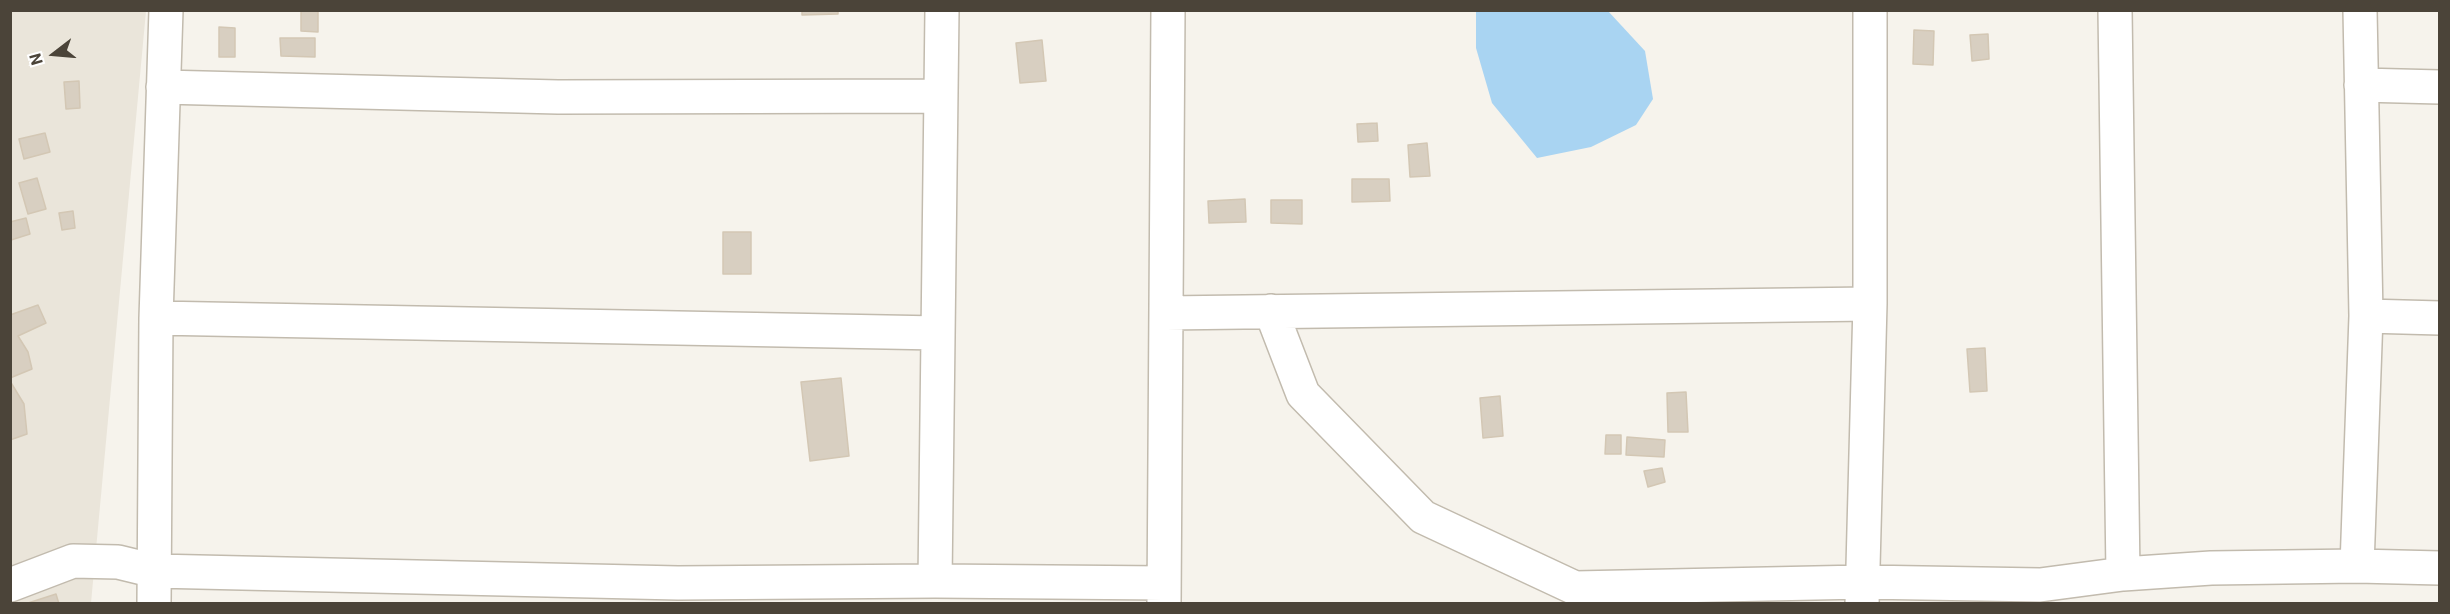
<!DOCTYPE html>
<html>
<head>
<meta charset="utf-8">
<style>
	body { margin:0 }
	#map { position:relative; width:2450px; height:614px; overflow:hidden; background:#f6f3ec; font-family:Roboto,sans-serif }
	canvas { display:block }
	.frame { position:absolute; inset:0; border:12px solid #4b4439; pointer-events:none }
	.north { position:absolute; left:24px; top:24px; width:60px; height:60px; -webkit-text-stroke:4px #fff; paint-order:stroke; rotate:254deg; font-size:16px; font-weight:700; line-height:24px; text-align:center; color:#4b4439 }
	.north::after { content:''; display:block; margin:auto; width:21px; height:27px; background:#4b4439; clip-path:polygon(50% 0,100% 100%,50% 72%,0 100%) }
</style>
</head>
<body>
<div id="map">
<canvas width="2450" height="614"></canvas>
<div class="frame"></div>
<div class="north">N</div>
</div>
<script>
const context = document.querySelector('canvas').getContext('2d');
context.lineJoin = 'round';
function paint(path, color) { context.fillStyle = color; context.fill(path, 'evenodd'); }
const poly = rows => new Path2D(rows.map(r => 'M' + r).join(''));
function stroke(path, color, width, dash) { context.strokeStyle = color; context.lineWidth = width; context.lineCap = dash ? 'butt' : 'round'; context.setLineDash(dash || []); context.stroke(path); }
paint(poly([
	[10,11,146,11,91,603,11,603]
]), '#eae5da');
paint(poly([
	[1476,11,1608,11,1645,51,1653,99,1636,125,1591,147,1537,158,1492,103,1476,48]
]), '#a9d4f2');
const building = poly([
	[301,10,318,10,318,32,301,31,301,10],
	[802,10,838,10,838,14,802,15,802,10],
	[219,27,235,28,235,57,219,57,219,27],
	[1914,30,1934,31,1933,65,1913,64,1914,30],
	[1988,34,1989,59,1972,61,1970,35,1988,34],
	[280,38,315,38,315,57,281,56,280,38],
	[1042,40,1046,81,1020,83,1016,43,1042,40],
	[79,81,80,108,66,109,64,82,79,81],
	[1377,123,1378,141,1358,142,1357,124,1377,123],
	[45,133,50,152,24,159,19,139,45,133],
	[1427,143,1430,176,1410,177,1408,145,1427,143],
	[37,178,46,209,28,214,19,183,37,178],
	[1352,179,1389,179,1390,201,1352,202,1352,179],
	[1245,199,1246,222,1209,223,1208,201,1245,199],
	[1271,200,1302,200,1302,224,1271,223,1271,200],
	[73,211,75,228,62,230,59,213,73,211],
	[26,218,30,234,11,240,10,222,26,218],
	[723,232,751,232,751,274,723,274,723,232],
	[38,305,46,323,18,336,28,352,32,369,10,378,10,315,38,305],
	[1985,348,1987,391,1970,392,1967,349,1985,348],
	[841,378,849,456,810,461,801,382,841,378],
	[10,381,24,404,27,434,10,440,10,381],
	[1686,392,1688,432,1668,432,1667,393,1686,392],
	[1500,396,1503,436,1483,438,1480,398,1500,396],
	[1606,435,1621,435,1621,454,1605,454,1606,435],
	[1627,437,1665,440,1664,457,1626,455,1627,437],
	[1662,468,1665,482,1648,487,1644,471,1662,468],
	[56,594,59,604,25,604,56,594]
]);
paint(building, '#d8cfc1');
stroke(building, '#d3c7b4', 1.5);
const minor = poly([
	[2115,10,2123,574],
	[2361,85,2440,87],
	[163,87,558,97,941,96],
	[1271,311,1303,394,1423,517,1575,588,1863,582,2040,585,2123,574,2211,568,2357,566,2440,568],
	[1166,313,1870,304],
	[2366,316,2440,318],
	[156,318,938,333],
	[2357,566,2366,316,2360,10],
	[935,581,942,10],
	[10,585,73,561,118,562,155,571,678,583,935,581,1164,583],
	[154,604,156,318,166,10],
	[1164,604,1168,10],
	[1862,604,1870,304,1870,10]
]);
stroke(minor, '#c2bbae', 36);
stroke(minor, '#fff', 33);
</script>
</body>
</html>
